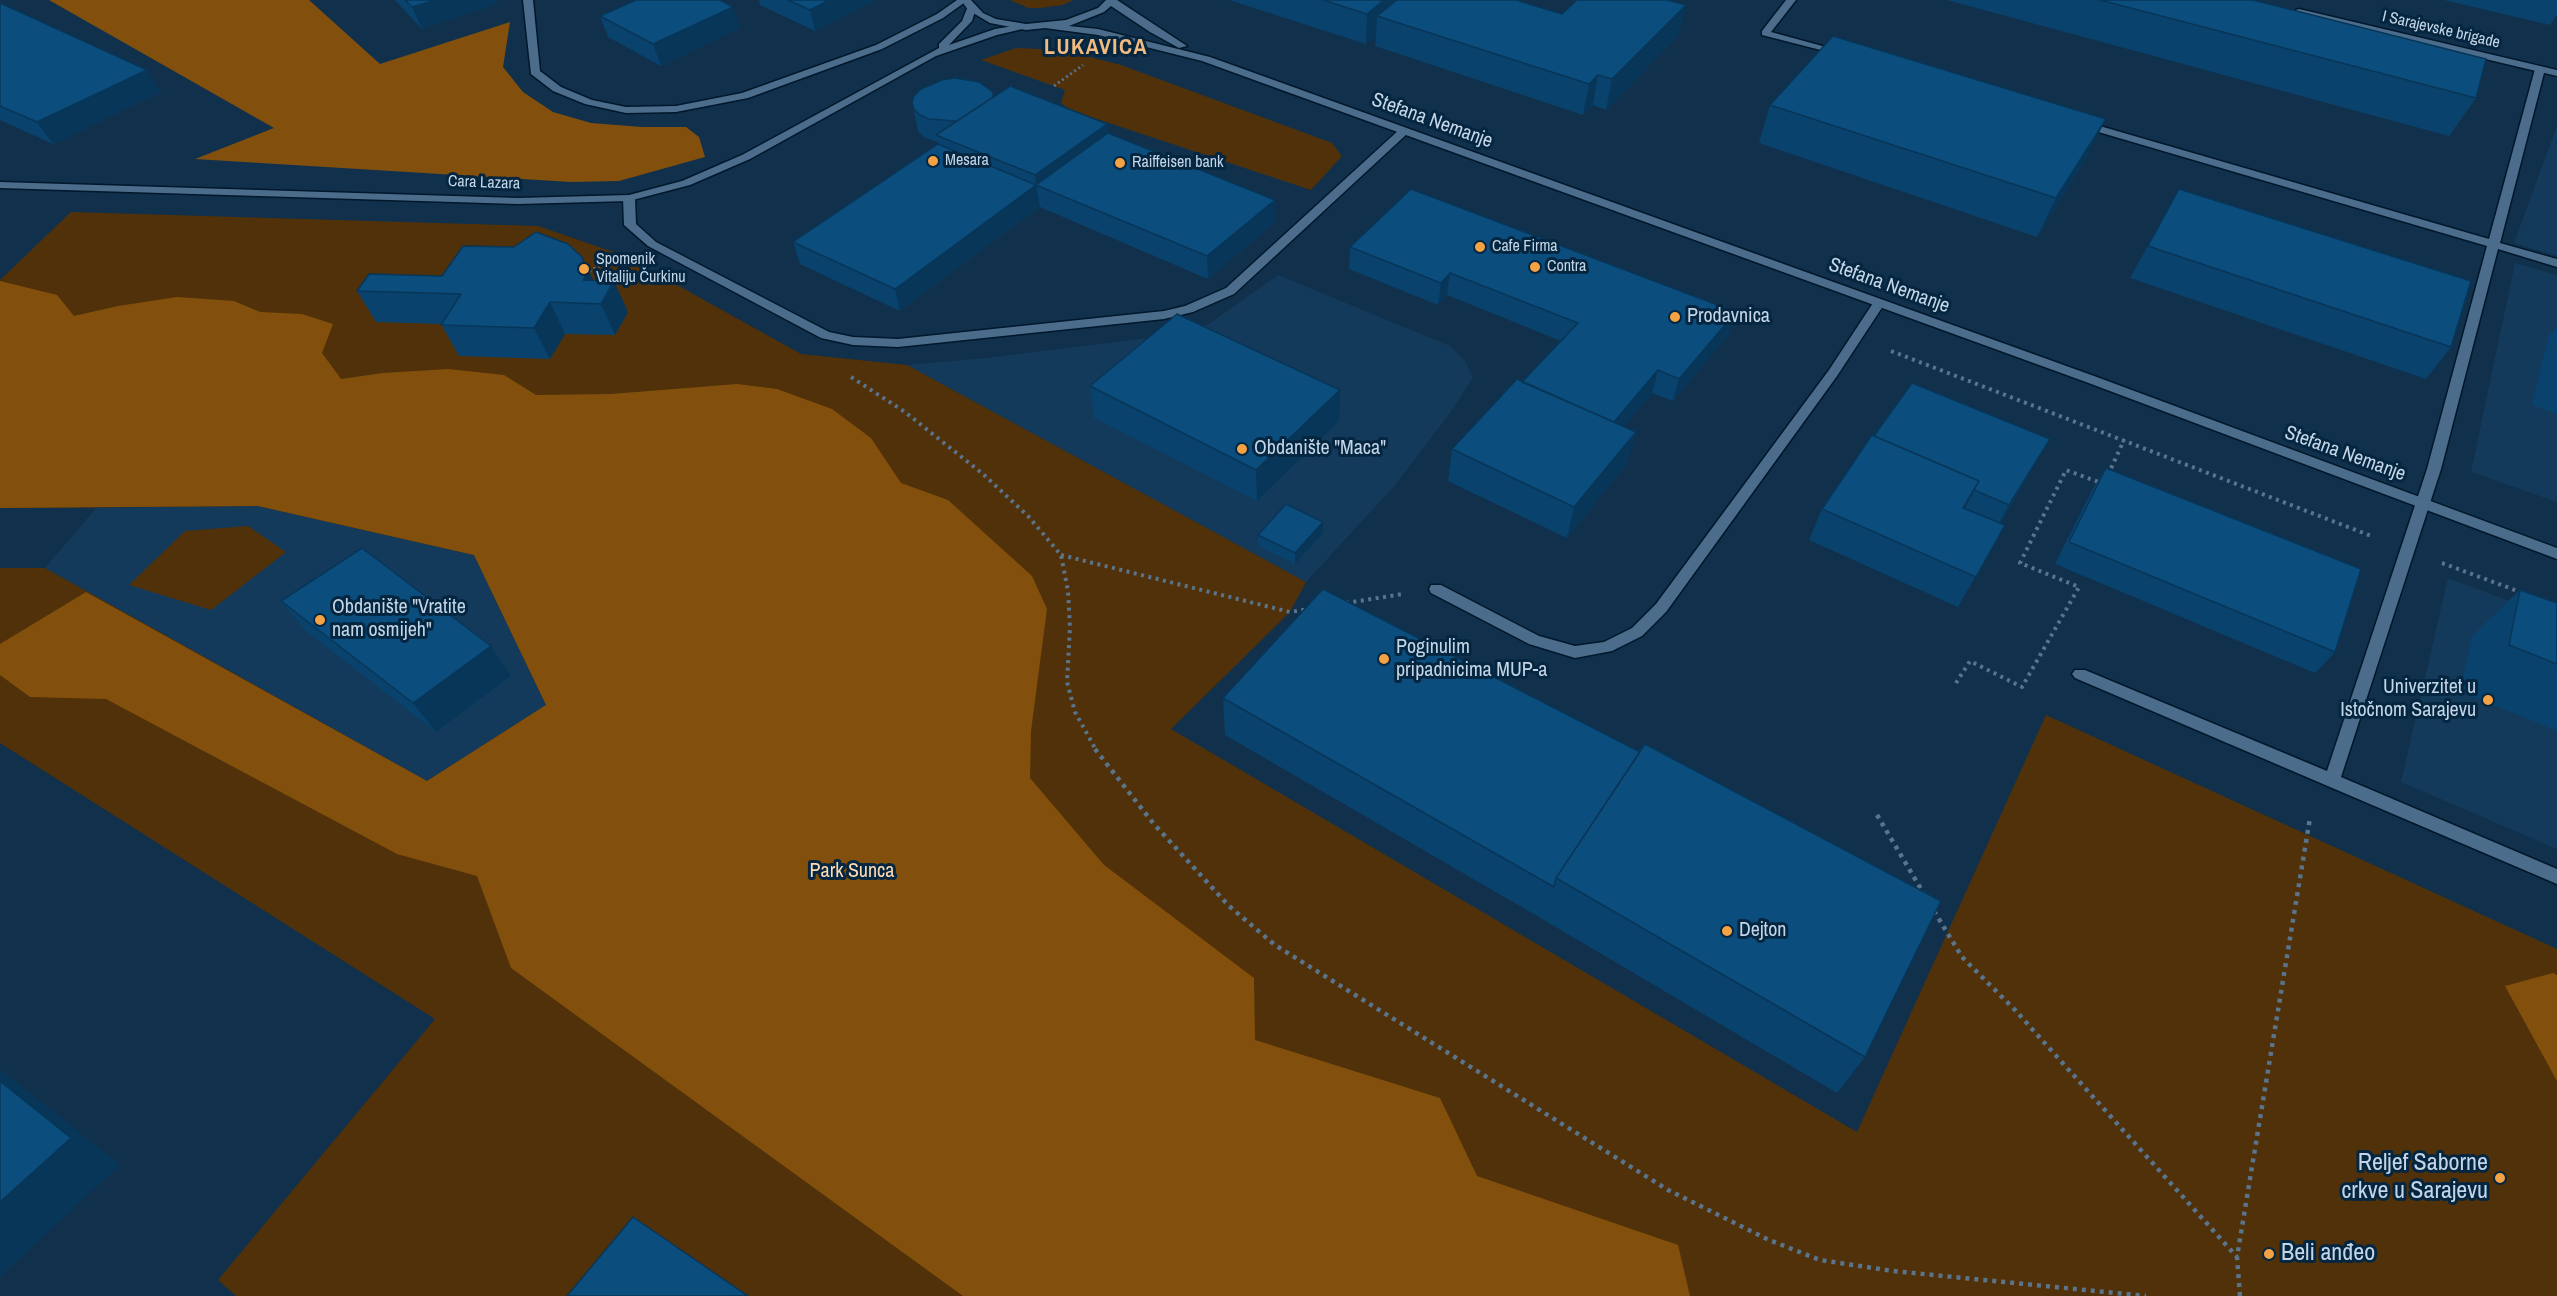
<!DOCTYPE html>
<html>
<head>
<meta charset="utf-8">
<style>
	body { margin:0 }
	canvas { display:block; background:#10304b }
</style>
</head>
<body>
<canvas width="2557" height="1296"></canvas>
<script>
const context = document.querySelector('canvas').getContext('2d');
context.lineJoin = 'round';
function paint(path, color) { context.fillStyle = color; context.fill(path, 'evenodd'); }
const poly = rows => new Path2D(rows.map(r => 'M' + r).join(''));
function stroke(path, color, width, dash) { context.strokeStyle = color; context.lineWidth = width; context.lineCap = dash ? 'butt' : 'round'; context.setLineDash(dash || []); context.stroke(path); }
function label(font, color, halo, rows, align = 'center') {
  context.font = font + ' "Archivo Narrow",sans-serif'; context.lineWidth = 6; context.setLineDash([]); context.textBaseline = 'middle'; context.strokeStyle = halo; context.fillStyle = color; for (const [text, x, y, turn = 0] of rows) {
    context.save(); context.translate(x, y); context.rotate((+turn || 0) * Math.PI / 180); context.textAlign = isNaN(turn) ? turn : align; if (halo) context.strokeText(text, 0, 0); context.fillText(text, 0, 0); context.restore();
  }
}
paint(poly([
	[2557,126,2557,256,2514,243],
	[2515,263,2557,275,2557,502,2471,472],
	[1278,275,1450,346,1465,361,1473,377,1450,413,1396,484,1306,582,907,365,986,358,1173,335,1209,324],
	[258,506,474,555,546,706,427,781,45,568,96,508],
	[2448,578,2557,619,2557,849,2401,782]
]), '#133a5a');
paint(poly([
	[1010,0,1073,0,1063,5,1040,8,1028,8],
	[1016,48,1063,50,1121,65,1332,143,1342,156,1311,190,1070,110,1061,103,1065,90,981,60],
	[71,212,538,226,625,256,801,354,907,365,1306,582,1290,612,1171,729,1857,1132,2046,715,2557,949,2557,1296,236,1296,218,1280,435,1019,0,743,0,568,45,568,427,781,546,705,474,555,258,506,0,508,0,280],
	[248,526,286,552,211,610,129,585,185,531]
]), '#503109');
paint(poly([
	[49,0,309,0,380,64,510,22,503,67,523,92,553,112,591,123,642,127,686,127,699,137,705,157,619,181,571,182,195,159,274,128],
	[0,281,57,295,74,316,118,306,177,297,234,301,260,312,302,314,333,324,322,353,341,379,383,373,448,369,504,375,536,395,611,394,737,384,777,389,832,409,871,438,901,483,948,500,1032,576,1047,609,1031,731,1030,778,1104,865,1254,978,1255,1040,1440,1098,1477,1176,1678,1245,1690,1296,963,1296,511,968,477,876,397,854,106,699,30,697,0,675,0,644,86,592,427,781,546,705,474,555,258,506,0,508],
	[2553,973,2557,975,2557,1081,2505,986]
]), '#82500c');
const service = poly([
	[1786,0,1796,0,1771,32,1844,52,1844,56,1762,35,1762,31,1786,0],
	[2540,66,2545,69,2500,243,2557,259,2557,267,2498,249,2441,469,2341,777,2557,869,2557,884,2075,678,2072,674,2075,670,2085,670,2327,771,2427,469,2487,246,2078,126,2078,122,2086,122,2489,239,2535,69,2540,66],
	[1404,128,1408,129,1408,133,1234,294,1193,312,1164,319,898,347,853,345,821,338,648,246,624,225,623,198,629,195,635,198,636,224,656,242,829,332,853,337,898,339,1164,311,1185,306,1226,288,1400,129,1404,128],
	[1879,299,1885,303,1837,376,1666,612,1642,636,1612,651,1575,658,1529,644,1431,593,1429,589,1431,585,1441,585,1539,636,1575,646,1604,642,1632,628,1656,604,1829,370,1875,300,1879,299]
]);
const minor = poly([
	[523,0,533,0,540,71,561,87,592,100,626,107,676,106,742,93,876,45,937,14,957,0,968,0,943,18,882,49,748,98,676,112,626,113,585,104,553,91,531,74,523,0],
	[2299,9,2557,70,2557,76,2296,14,2296,10,2299,9]
]);
const tertiary = poly([
	[968,6,976,8,972,21,949,45,995,29,1026,24,1031,27,997,35,936,56,750,159,690,185,629,201,518,204,0,188,0,182,518,198,629,195,682,181,742,155,939,48,939,44,962,21,968,6]
]);
const secondary = poly([
	[961,0,971,0,983,13,996,19,1026,24,1066,20,1098,8,1106,0,1117,0,1187,46,1179,48,1150,32,1111,6,1104,12,1069,26,1098,29,1210,57,2094,376,2557,548,2557,559,2086,382,1202,61,1098,35,1045,28,1026,30,990,23,968,10,961,0]
]);
stroke(service, '#01172b', 3);
stroke(minor, '#01172b', 3);
stroke(tertiary, '#01172b', 3);
stroke(secondary, '#01172b', 3);
stroke(poly([
	[1054,86,1083,65],
	[585,274,615,257]
]), '#5a748b', 3, [2, 3]);
stroke(poly([
	[1891,351,2374,537],
	[851,377,905,412,983,474,1028,516,1061,555,1068,591,1070,627,1067,682,1075,712,1096,750],
	[2108,475,2124,440],
	[1061,555,1290,612,1309,609],
	[2442,563,2523,593],
	[1346,603,1403,594],
	[1956,683,1970,661,2022,687,2079,587,2020,563,2066,470,2101,483]
]), '#5a748b', 4, [3, 4.5]);
stroke(poly([
	[1095,749,1153,823,1229,906,1275,945,1668,1190,1769,1240,1820,1260,1893,1271,2146,1296],
	[1877,815,1924,894],
	[1934,911,1962,957,2015,1010,2237,1257],
	[2240,1296,2237,1257,2310,818]
]), '#5a748b', 4.5, [4, 5]);
paint(service, '#4b6c8a');
paint(minor, '#4b6c8a');
paint(tertiary, '#4b6c8a');
paint(secondary, '#4b6c8a');
paint(poly([
	[395,0,496,0,498,4,422,29],
	[759,0,876,0,815,31,760,5],
	[1229,0,1516,0,1562,14,1679,35,1606,110,1593,105,1583,115,1375,46,1376,36,1366,44],
	[1947,0,2253,0,2476,98,2449,136],
	[2444,0,2557,0,2557,16,2556,16,2550,25],
	[0,3,161,92,53,144,0,120],
	[600,16,740,28,661,66,608,37],
	[993,97,1107,124,1108,133,1275,222,1208,279,1040,207,900,311,800,264,793,242,938,144,937,141,934,141,924,137,918,131,912,102],
	[1770,105,2087,157,2037,237,1759,143],
	[2179,189,2451,347,2426,379,2130,278],
	[1350,247,1736,312,1729,334,1673,401,1652,393,1624,426,1636,432,1627,463,1567,538,1448,481,1452,449,1522,382,1561,341,1447,295,1438,305,1349,269],
	[593,280,628,312,615,335,565,334,550,359,459,356,441,324,376,322,357,291],
	[2557,326,2557,414,2532,405,2548,337],
	[1090,386,1339,421,1257,501,1094,418],
	[1874,436,2037,461,2000,523,2005,525,1958,607,1809,540,1822,509],
	[2106,468,2335,652,2315,673,2055,564,2092,490],
	[1323,533,1295,564,1258,546,1258,535],
	[1323,589,1865,1057,1837,1093,1544,920,1225,735,1223,698],
	[2520,590,2557,603,2557,731,2460,691,2472,636],
	[281,601,491,646,511,676,436,732,306,631]
]), '#09426c');
paint(poly([
	[436,0,496,0,498,4,422,29,412,7],
	[829,0,876,0,815,31,810,10],
	[1384,0,1419,0,1377,16,1376,36,1366,44,1367,14],
	[1686,5,1679,35,1606,110,1612,79],
	[733,7,740,28,661,66,653,44],
	[147,70,161,92,53,144,37,122],
	[1598,75,1593,105,1583,115,1589,84],
	[2106,119,2087,157,2037,237,2056,198],
	[1107,124,1110,155,1036,185,1035,175],
	[1036,185,1040,207,900,311,895,289],
	[1275,200,1275,222,1208,279,1207,256],
	[582,257,597,288,601,305,583,280],
	[1450,273,1447,295,1438,305,1441,283],
	[614,281,628,312,615,335,601,304],
	[550,302,565,334,550,359,534,328],
	[1736,312,1729,334,1673,401,1679,379],
	[1658,370,1652,393,1602,452,1607,429],
	[1340,390,1339,421,1257,501,1256,470],
	[1636,432,1627,463,1567,538,1574,507],
	[2050,439,2037,461,1997,527,2009,505],
	[1979,481,1963,512,1963,508],
	[1323,522,1323,533,1295,564,1295,553],
	[491,646,511,676,436,732,413,703],
	[0,1069,120,1165,0,1277]
]), '#083658');
const building = poly([
	[405,0,436,0,412,7,405,0],
	[636,0,720,0,733,7,653,44,600,16,636,0],
	[788,0,829,0,810,10,788,0],
	[1323,0,1384,0,1367,14,1323,0],
	[1397,0,1516,0,1562,14,1577,0,1667,0,1686,5,1612,79,1598,75,1589,84,1377,16,1397,0],
	[2100,0,2253,0,2486,59,2476,98,2100,0],
	[0,3,147,70,37,122,0,106,0,3],
	[1833,36,2106,119,2056,198,1770,105,1833,36],
	[955,78,979,82,993,92,993,97,959,120,955,121,929,119,920,115,914,109,912,102,914,96,921,89,942,80,955,78],
	[1010,86,1107,124,1035,175,936,135,1010,86],
	[1108,133,1275,200,1207,256,1036,185,1108,133],
	[938,144,1036,185,895,289,793,242,938,144],
	[1411,189,1736,312,1679,379,1658,370,1614,422,1522,382,1578,323,1450,273,1441,283,1350,247,1411,189],
	[2179,189,2471,281,2451,347,2148,246,2179,189],
	[536,232,568,244,582,257,587,273,583,280,614,281,601,304,550,302,534,328,441,325,461,294,357,291,369,274,442,276,463,246,514,247,536,232],
	[1177,314,1340,390,1256,470,1090,386,1177,314],
	[1517,379,1636,432,1574,507,1452,449,1517,379],
	[1912,383,2050,439,2009,505,1974,490,1979,481,1874,436,1912,383],
	[1872,435,1979,481,1963,508,2005,525,1976,577,1822,509,1872,435],
	[2106,468,2361,569,2335,652,2069,542,2106,468],
	[1286,504,1323,522,1295,553,1258,535,1286,504],
	[362,548,491,646,413,703,281,601,362,548],
	[1323,589,1640,752,1556,878,1554,887,1223,698,1323,589],
	[2520,590,2557,603,2557,664,2509,645,2520,590],
	[1645,744,1941,901,1865,1057,1556,878,1645,744],
	[0,1081,71,1138,0,1202,0,1081],
	[633,1217,748,1296,567,1296,633,1217]
]);
paint(building, '#0b4d7d');
stroke(building, '#083658', 1.5);
for (const [x, y, r, color] of [
	[933,161,6,"#f4a344"],
	[1120,163,6,"#f4a344"],
	[1480,247,6,"#f4a344"],
	[1535,267,6,"#f4a344"],
	[584,269,6,"#f4a344"],
	[1675,317,6,"#f4a344"],
	[1242,449,6,"#f4a344"],
	[320,620,6,"#f4a344"],
	[1384,659,6,"#f4a344"],
	[2488,700,6,"#f4a344"],
	[1727,931,6,"#f4a344"],
	[2500,1178,6,"#f4a344"],
	[2269,1254,6,"#f4a344"]
]) { const dot = new Path2D(); dot.arc(x, y, r, 0, 2 * Math.PI); context.fillStyle = color; context.fill(dot); stroke(dot, '#052640', 2); }
label('16px', '#c3d5e6', '#052640', [
	["I Sarajevske brigade",2441,30,13],
	["Cara Lazara",484,183,2]
]);
label('16px', '#c3d5e6', '#052640', [
	["Mesara",945,161],
	["Raiffeisen bank",1132,163],
	["Cafe Firma",1492,247],
	["Spomenik",596,260],
	["Vitaliju Čurkinu",596,278],
	["Contra",1547,267]
], 'left');
label('20px', '#c3d5e6', '#052640', [
	["Stefana Nemanje",1432,121,20],
	["Stefana Nemanje",1889,286,20],
	["Stefana Nemanje",2345,454,20]
]);
label('20px', '#c3d5e6', '#052640', [
	["Prodavnica",1687,317],
	["Obdanište \"Maca\"",1254,449],
	["Obdanište \"Vratite",332,608],
	["nam osmijeh\"",332,631],
	["Poginulim",1396,648],
	["pripadnicima MUP-a",1396,671],
	["Univerzitet u",2476,688,"right"],
	["Istočnom Sarajevu",2476,711,"right"],
	["Dejton",1739,931]
], 'left');
label('20px', '#fedab5', '#052640', [
	["Park Sunca",852,872]
]);
context.letterSpacing = '1.5px';
label('bold 22px', '#f4bb80', '#052640', [
	["LUKAVICA",1096,48]
]);
context.letterSpacing = '0px';
label('24px', '#c3d5e6', '#052640', [
	["Reljef Saborne",2488,1164],
	["crkve u Sarajevu",2488,1192],
	["Beli anđeo",2281,1254,"left"]
], 'right');
</script>
</body>
</html>
